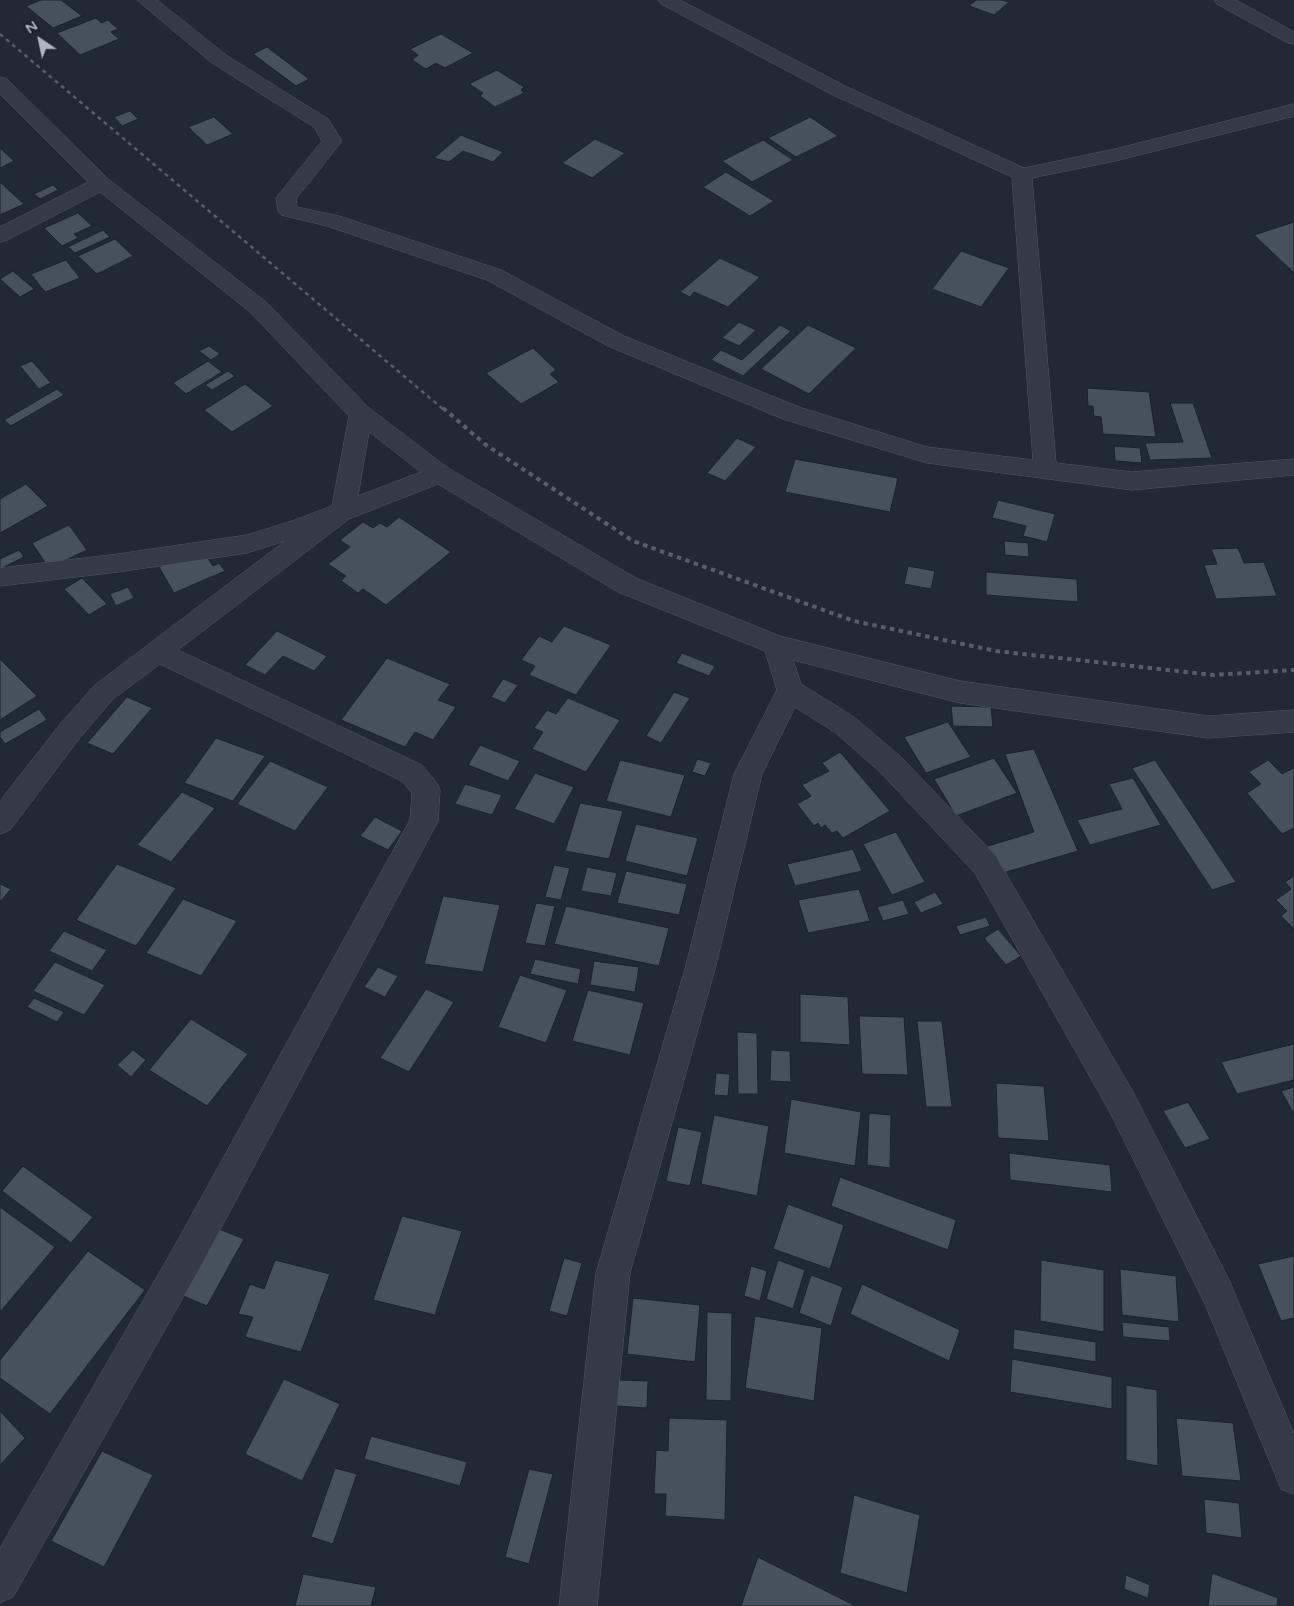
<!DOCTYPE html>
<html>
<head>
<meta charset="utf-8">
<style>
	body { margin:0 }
	#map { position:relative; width:1294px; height:1606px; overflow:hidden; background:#212933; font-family:"Varela Round",sans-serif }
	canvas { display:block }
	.north { position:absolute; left:15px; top:15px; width:50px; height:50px; -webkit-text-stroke:4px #192028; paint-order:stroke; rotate:326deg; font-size:14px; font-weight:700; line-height:20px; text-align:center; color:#aeb6c1 }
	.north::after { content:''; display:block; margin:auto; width:18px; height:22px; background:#aeb6c1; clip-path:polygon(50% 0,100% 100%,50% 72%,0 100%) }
</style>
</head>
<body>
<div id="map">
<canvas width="1294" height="1606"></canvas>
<div class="north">N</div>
</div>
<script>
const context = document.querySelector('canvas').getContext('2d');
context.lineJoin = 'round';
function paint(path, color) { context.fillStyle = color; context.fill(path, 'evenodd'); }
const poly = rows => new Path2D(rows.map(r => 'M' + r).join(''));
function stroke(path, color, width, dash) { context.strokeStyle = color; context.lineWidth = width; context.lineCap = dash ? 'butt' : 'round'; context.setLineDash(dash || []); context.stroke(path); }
const building = poly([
	[41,0,61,0,82,16,53,28,26,6,41,0],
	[976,0,1002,0,1009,2,994,15,969,6,976,0],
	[96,18,101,23,108,20,118,29,111,32,119,39,80,55,57,33,96,18],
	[441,34,473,53,445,68,436,63,426,69,412,60,418,55,410,49,441,34],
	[267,47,309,79,296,86,253,54,267,47],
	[497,70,524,87,521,90,524,93,495,107,480,96,483,93,469,84,497,70],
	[130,111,138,119,122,126,114,117,130,111],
	[214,117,233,134,207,145,188,127,214,117],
	[810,117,838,136,796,157,768,138,810,117],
	[461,135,503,152,493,162,463,151,449,162,434,158,461,135],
	[595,139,625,153,592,178,562,163,595,139],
	[763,140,793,160,752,182,722,161,763,140],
	[0,148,14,161,0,168,0,148],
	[726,172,774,201,750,216,703,187,726,172],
	[0,183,1,183,24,204,0,215,0,183],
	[53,185,58,190,40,199,34,194,53,185],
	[78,213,92,226,74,234,78,238,62,246,44,228,78,213],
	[1294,222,1294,273,1254,235,1294,222],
	[103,230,110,237,75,253,68,247,103,230],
	[115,239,133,256,97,274,78,256,115,239],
	[961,251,1009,268,981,307,932,289,961,251],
	[720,258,760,277,728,307,694,292,690,297,680,292,720,258],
	[66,260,80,278,45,292,31,274,66,260],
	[13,271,34,289,20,297,0,279,13,271],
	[739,322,756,330,739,346,722,338,739,322],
	[780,325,791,331,743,376,711,360,721,350,742,360,780,325],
	[808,325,856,348,809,394,761,369,808,325],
	[209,346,220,354,211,360,199,351,209,346],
	[533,348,556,370,550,374,559,382,521,404,486,373,533,348],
	[32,361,51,383,39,389,20,366,32,361],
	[208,361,222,372,186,394,173,383,208,361],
	[228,371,235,376,212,390,205,385,228,371],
	[245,384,273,406,232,432,204,410,245,384],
	[1087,388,1149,392,1156,437,1103,434,1101,417,1094,416,1093,406,1088,406,1087,388],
	[57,389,64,395,11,426,4,420,57,389],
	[1170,403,1193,403,1212,458,1150,460,1145,443,1183,442,1170,403],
	[737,438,756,447,725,481,707,473,737,438],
	[1114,446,1140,448,1142,463,1115,461,1114,446],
	[795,459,898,478,890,512,785,492,795,459],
	[26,484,48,506,0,533,0,499,26,484],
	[998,500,1055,514,1047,542,1023,536,1026,526,992,518,998,500],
	[399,517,451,552,386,605,363,589,358,593,341,581,346,576,328,564,350,547,340,540,363,522,373,528,380,523,387,527,399,517],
	[69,525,87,550,49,568,32,543,69,525],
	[1004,541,1028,543,1029,557,1005,555,1004,541],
	[1238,548,1244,563,1264,562,1277,596,1216,599,1204,565,1217,564,1211,549,1238,548],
	[19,550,24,557,0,569,0,559,19,550],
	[205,554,213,566,219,563,225,571,174,593,159,567,183,557,186,562,205,554],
	[908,566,935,571,931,589,904,584,908,566],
	[986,572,1077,579,1078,602,986,595,986,572],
	[82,578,107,604,89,615,64,589,82,578],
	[128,587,134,598,116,606,110,594,128,587],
	[564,626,611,645,576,695,529,675,535,666,521,660,539,636,552,642,564,626],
	[277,631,327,656,314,671,283,656,265,675,245,665,277,631],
	[682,653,715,666,709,676,676,663,682,653],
	[387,658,450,684,438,700,456,707,433,740,415,732,405,747,341,720,387,658],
	[0,659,37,696,0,720,0,659],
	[503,679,518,685,505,703,491,697,503,679],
	[674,692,690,698,661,743,646,736,674,692],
	[127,697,152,708,113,754,87,743,127,697],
	[568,698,620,720,586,772,532,749,543,732,534,728,547,710,556,714,568,698],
	[951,706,991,707,993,727,953,726,951,706],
	[39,709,47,720,5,744,0,737,0,732,39,709],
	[948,722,971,757,926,773,904,737,948,722],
	[216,738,265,756,233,801,184,783,216,738],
	[480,745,520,761,508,781,468,765,480,745],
	[1034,749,1078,851,996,875,985,847,1034,832,1005,754,1034,749],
	[840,752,890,811,843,838,837,831,832,833,825,825,821,828,818,823,814,826,797,804,811,796,802,785,829,771,822,763,840,752],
	[994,758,1017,793,956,816,934,779,994,758],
	[697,759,711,763,705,776,692,772,697,759],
	[620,760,685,775,671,817,606,801,620,760],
	[1155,760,1236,882,1212,890,1132,768,1155,760],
	[1268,760,1282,774,1294,768,1294,828,1282,834,1247,793,1261,784,1249,772,1268,760],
	[270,761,328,787,295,831,237,804,270,761],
	[535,773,574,787,554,824,514,809,535,773],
	[1133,778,1161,825,1090,845,1077,820,1122,809,1109,784,1133,778],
	[465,784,502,795,492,815,455,804,465,784],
	[182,792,215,808,171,862,137,845,182,792],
	[580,803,623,811,609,859,565,851,580,803],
	[375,817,402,831,388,850,360,836,375,817],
	[636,824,698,838,687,876,625,861,636,824],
	[896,832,925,882,892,895,863,844,896,832],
	[853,849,862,871,795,886,787,864,853,849],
	[117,864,176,888,136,946,76,920,117,864],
	[554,865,570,868,561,900,545,897,554,865],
	[587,867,617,873,611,896,581,891,587,867],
	[626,871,687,884,679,915,617,903,626,871],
	[1294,876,1294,929,1281,916,1287,911,1276,900,1291,889,1285,882,1294,876],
	[0,884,11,889,0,902,0,884],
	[859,889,870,921,808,933,798,900,859,889],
	[935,892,943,904,921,913,914,902,935,892],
	[443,896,500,905,483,972,424,964,443,896],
	[183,899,237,921,201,976,146,953,183,899],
	[903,900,909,914,883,921,877,907,903,900],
	[536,903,555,906,545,946,525,943,536,903],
	[566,906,669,928,659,966,554,944,566,906],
	[986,917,990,926,960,935,956,926,986,917],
	[998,929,1021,956,1006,965,984,938,998,929],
	[64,931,107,950,92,971,49,951,64,931],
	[535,959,581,969,578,984,530,974,535,959],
	[594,961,639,967,635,992,590,985,594,961],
	[55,962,105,985,84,1015,33,991,55,962],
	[378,967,398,976,385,997,364,987,378,967],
	[520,975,567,990,546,1043,498,1027,520,975],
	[426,989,454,1002,409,1072,380,1058,426,989],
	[588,990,644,1003,630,1055,572,1041,588,990],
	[800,994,848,997,850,1045,800,1042,800,994],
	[34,998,64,1012,57,1022,27,1007,34,998],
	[859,1016,904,1017,908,1075,862,1074,859,1016],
	[191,1019,248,1054,207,1106,149,1070,191,1019],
	[917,1021,942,1021,952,1107,926,1107,917,1021],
	[737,1032,757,1033,758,1094,738,1094,737,1032],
	[1294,1044,1294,1080,1237,1094,1221,1062,1294,1044],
	[133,1050,146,1060,131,1077,117,1065,133,1050],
	[771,1050,790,1051,791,1082,770,1081,771,1050],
	[716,1073,730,1074,728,1096,714,1095,716,1073],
	[996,1083,1044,1086,1049,1141,998,1138,996,1083],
	[1294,1087,1294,1114,1281,1091,1294,1087],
	[791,1099,861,1112,855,1166,784,1153,791,1099],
	[1188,1102,1210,1139,1185,1148,1163,1111,1188,1102],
	[869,1113,891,1115,890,1168,867,1165,869,1113],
	[714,1115,769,1126,757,1196,701,1184,714,1115],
	[678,1127,702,1132,690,1186,666,1181,678,1127],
	[1009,1153,1110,1165,1112,1192,1010,1180,1009,1153],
	[23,1166,93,1217,71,1243,2,1191,23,1166],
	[840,1177,956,1220,948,1250,831,1206,840,1177],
	[788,1204,844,1225,830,1269,773,1249,788,1204],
	[0,1207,55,1247,0,1312,0,1207],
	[402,1216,462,1231,435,1315,373,1300,402,1216],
	[219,1229,244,1239,207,1306,181,1295,219,1229],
	[88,1251,145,1290,50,1414,0,1378,0,1360,88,1251],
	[1294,1256,1294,1318,1281,1321,1258,1264,1294,1256],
	[564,1258,582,1263,567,1316,549,1311,564,1258],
	[275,1260,330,1274,301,1352,245,1337,253,1317,238,1314,250,1284,264,1289,275,1260],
	[778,1260,805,1270,793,1309,766,1299,778,1260],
	[1041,1260,1104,1270,1104,1332,1040,1321,1041,1260],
	[751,1266,767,1271,760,1301,744,1296,751,1266],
	[1120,1269,1176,1276,1179,1322,1122,1315,1120,1269],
	[811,1275,843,1287,831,1326,799,1313,811,1275],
	[862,1284,960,1330,949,1361,850,1314,862,1284],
	[633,1298,700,1305,695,1362,627,1354,633,1298],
	[707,1312,732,1313,731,1401,706,1400,707,1312],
	[755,1316,822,1328,814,1401,745,1388,755,1316],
	[1122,1322,1169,1327,1170,1341,1123,1337,1122,1322],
	[1014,1329,1096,1342,1096,1362,1013,1349,1014,1329],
	[1012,1359,1112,1377,1112,1409,1010,1392,1012,1359],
	[284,1379,340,1404,302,1481,245,1454,284,1379],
	[618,1380,648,1381,647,1408,617,1406,618,1380],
	[1126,1385,1157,1390,1158,1466,1126,1460,1126,1385],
	[0,1411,25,1438,0,1465,0,1411],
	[669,1418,727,1420,725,1520,665,1516,666,1494,654,1494,656,1450,668,1451,669,1418],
	[1176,1418,1233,1423,1241,1481,1182,1476,1176,1418],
	[371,1436,467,1462,460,1486,364,1459,371,1436],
	[102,1451,153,1475,104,1567,51,1541,102,1451],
	[335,1468,357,1474,333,1544,311,1537,335,1468],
	[529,1469,553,1474,529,1564,505,1557,529,1469],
	[854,1495,920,1515,907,1593,840,1573,854,1495],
	[1204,1499,1239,1503,1242,1538,1206,1533,1204,1499],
	[758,1557,856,1606,741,1606,758,1557],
	[1212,1573,1278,1598,1277,1606,1208,1606,1212,1573],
	[303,1574,376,1587,371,1606,295,1606,303,1574],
	[1126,1575,1150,1585,1148,1598,1124,1589,1126,1575]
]);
paint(building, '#47515c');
stroke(building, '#1b222a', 1);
const minor = poly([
	[137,0,157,0,226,55,328,119,342,141,296,199,297,207,339,216,501,270,624,336,799,407,927,447,1033,460,1012,177,833,95,661,4,658,0,680,0,847,87,1024,168,1115,149,1294,104,1294,116,1115,161,1032,178,1056,463,1132,472,1294,459,1294,475,1132,490,927,463,783,419,608,346,487,280,327,226,281,215,278,211,276,198,322,141,314,127,212,63,137,0],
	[1214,0,1236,0,1294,32,1294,44,1288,43,1217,4,1214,0],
	[0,77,7,79,108,179,266,302,369,408,448,468,636,578,780,636,960,681,1208,716,1294,710,1294,732,1208,738,960,703,793,660,801,684,854,717,901,757,995,855,1133,1092,1229,1280,1294,1434,1294,1494,1281,1489,1205,1304,1111,1114,975,873,881,773,836,733,795,707,762,774,715,969,630,1273,597,1606,559,1606,596,1273,685,969,734,774,777,690,765,651,618,592,438,484,349,519,178,650,422,765,436,782,440,790,438,821,197,1273,13,1597,0,1603,0,1548,173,1249,410,820,412,793,402,781,160,664,113,699,79,739,10,830,0,834,0,801,61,723,95,685,285,541,247,553,118,572,0,586,0,568,118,554,247,535,295,520,332,506,349,416,250,312,100,192,7,240,0,242,0,227,88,182,0,94,0,77],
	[369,432,421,472,358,496,369,432]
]);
stroke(minor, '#515962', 1);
paint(minor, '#343b44');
stroke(poly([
	[0,34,444,410]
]), '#565f6b', 2.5, [4, 4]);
stroke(poly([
	[443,408,486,445,633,541,854,621,996,651,1213,675,1294,670]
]), '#565f6b', 4, [4.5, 4.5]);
</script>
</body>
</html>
